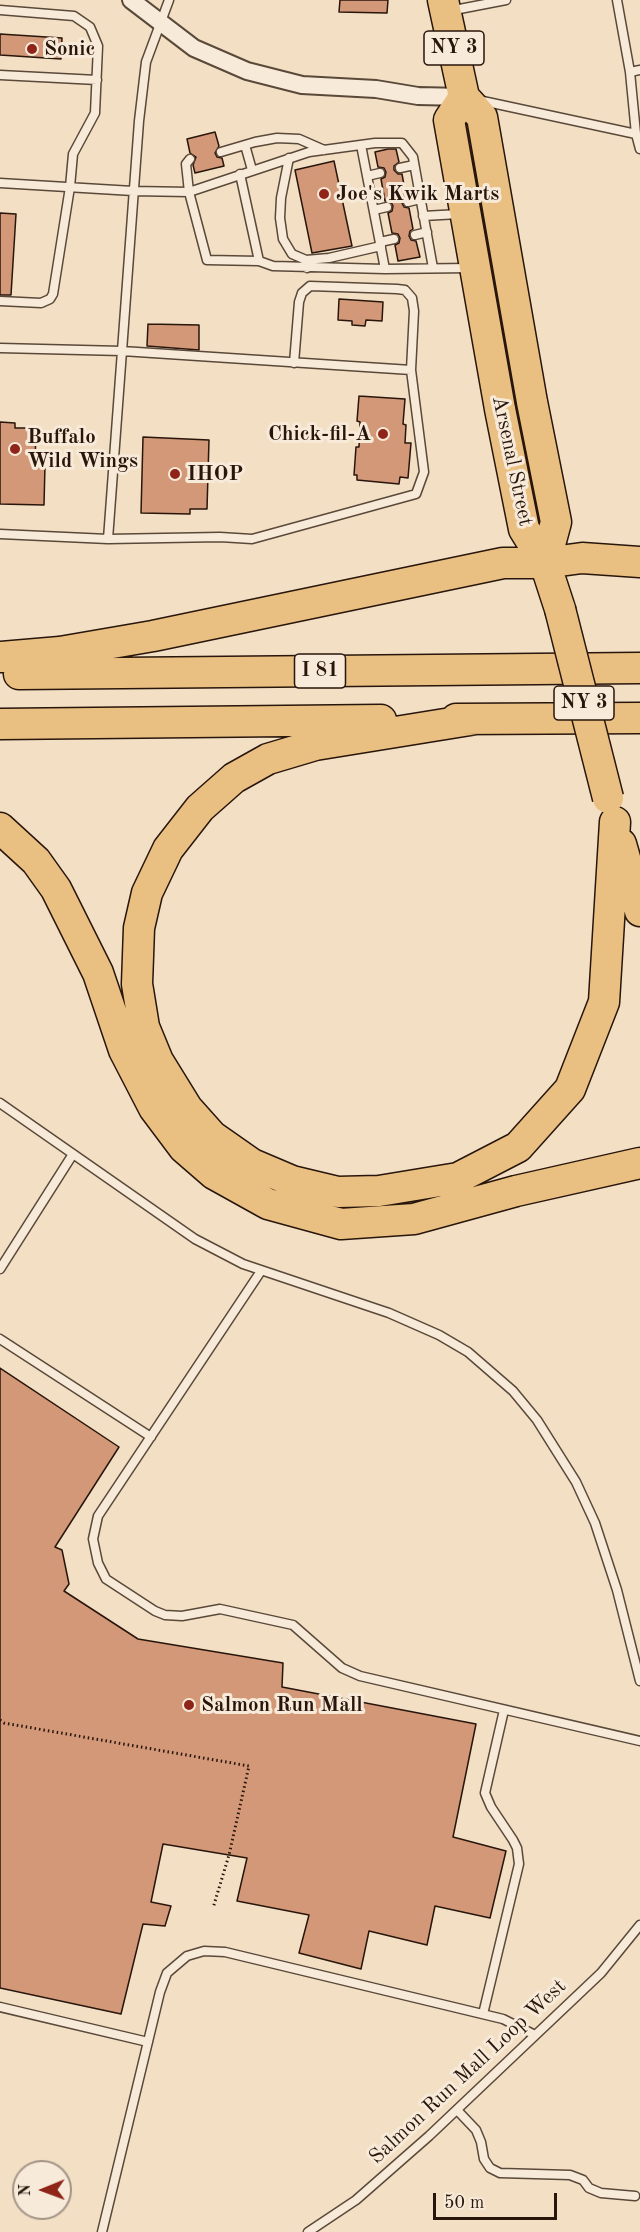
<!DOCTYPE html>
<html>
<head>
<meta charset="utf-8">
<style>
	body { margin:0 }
	#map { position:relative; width:640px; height:2232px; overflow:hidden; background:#f2dfc4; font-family:"Old Standard TT",serif }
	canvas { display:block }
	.north { position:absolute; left:12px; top:2160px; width:60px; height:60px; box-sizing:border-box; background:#f7ead9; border:2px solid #a49587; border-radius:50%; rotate:269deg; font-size:16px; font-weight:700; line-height:24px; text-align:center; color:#28150b }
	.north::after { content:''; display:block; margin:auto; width:21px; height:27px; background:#8f2418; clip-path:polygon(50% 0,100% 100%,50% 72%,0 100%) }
	.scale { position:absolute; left:433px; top:2193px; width:124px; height:27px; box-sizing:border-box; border:3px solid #28150b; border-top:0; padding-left:8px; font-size:18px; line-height:21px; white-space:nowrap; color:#28150b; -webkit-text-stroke:4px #f7ead9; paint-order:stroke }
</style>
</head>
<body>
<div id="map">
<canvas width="640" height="2232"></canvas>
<div class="north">N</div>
<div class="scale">50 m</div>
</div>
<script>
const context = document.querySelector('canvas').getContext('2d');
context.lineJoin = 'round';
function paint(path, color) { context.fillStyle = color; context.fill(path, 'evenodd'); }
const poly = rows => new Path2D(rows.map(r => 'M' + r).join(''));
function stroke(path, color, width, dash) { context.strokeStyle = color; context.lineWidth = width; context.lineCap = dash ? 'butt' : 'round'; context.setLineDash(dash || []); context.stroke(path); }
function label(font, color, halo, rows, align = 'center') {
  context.font = font + ' "Old Standard TT",serif'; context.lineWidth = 6; context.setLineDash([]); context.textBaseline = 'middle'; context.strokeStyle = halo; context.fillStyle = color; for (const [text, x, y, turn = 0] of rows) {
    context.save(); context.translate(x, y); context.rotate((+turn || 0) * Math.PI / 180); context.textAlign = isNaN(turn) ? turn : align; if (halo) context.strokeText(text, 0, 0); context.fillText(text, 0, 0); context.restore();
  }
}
const building = poly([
	[340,0,388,0,387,13,339,12,340,0],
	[0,34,62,38,61,59,0,55,0,34],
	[215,132,219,146,215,153,217,157,222,158,224,166,195,173,193,165,196,157,190,153,187,139,215,132],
	[388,149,396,149,399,162,394,166,394,170,398,174,402,174,406,196,403,198,402,203,404,207,409,208,413,229,410,231,409,236,411,240,416,241,420,257,398,261,395,245,399,243,400,238,398,234,392,233,388,213,392,211,393,206,391,202,385,201,381,179,385,177,386,172,384,168,378,167,375,152,388,149],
	[334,161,352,246,312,253,295,170,334,161],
	[0,213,16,214,11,295,0,295,0,213],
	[339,299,383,302,382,321,366,320,365,326,352,325,352,321,338,320,339,299],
	[148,324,199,325,199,350,147,346,148,324],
	[359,396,405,399,403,424,406,425,405,443,411,443,408,478,400,477,399,484,357,480,357,475,354,475,356,447,359,447,360,422,357,421,359,396],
	[0,422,15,423,15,428,36,428,35,465,45,465,44,505,0,504,0,422],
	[143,437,209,440,207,509,190,509,190,514,141,513,143,437],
	[0,1368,119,1447,55,1547,62,1550,69,1584,64,1591,138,1639,283,1663,282,1687,476,1724,453,1837,506,1851,490,1918,435,1906,427,1945,369,1931,361,1969,299,1953,309,1915,237,1901,247,1858,163,1844,151,1902,171,1906,165,1926,143,1924,121,2014,0,1988,0,1368]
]);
paint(building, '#d29878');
stroke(building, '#28150b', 1.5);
const lane = poly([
	[617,0,630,72],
	[0,10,74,16,90,27,98,46,95,113,73,154,70,187,53,294,50,299,41,303,0,301],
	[449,11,506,0],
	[0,75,97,80],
	[478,100,636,134,640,149],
	[636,134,630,72,640,70],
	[245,145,252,170],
	[361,145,385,269,471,268],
	[221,152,255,142,277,138,299,139,324,150],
	[289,158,281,198,280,218,283,239,292,254,306,260,307,268],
	[190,159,186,164,189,192,207,260,259,261,240,174],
	[400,168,414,165],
	[367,176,380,173],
	[0,183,133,191,189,192,309,152,375,143,402,143,413,157,433,268],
	[408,202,420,199],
	[374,210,387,207],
	[423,216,459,214],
	[415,235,427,232],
	[380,242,394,239],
	[306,260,329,258,381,246],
	[259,261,273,266,385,269],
	[0,348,122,351,139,121,146,62,169,0],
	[294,363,299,302,302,293,310,286,397,289,405,290,412,298,414,311,411,370],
	[0,534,108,539,220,537,252,539,416,494,424,472,411,370,122,351,108,539],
	[0,1103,195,1239,243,1264,389,1313,439,1335,468,1352,513,1391,537,1420,576,1482,595,1523,617,1590,640,1681],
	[0,1269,73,1154],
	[261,1271,98,1516,93,1539,98,1563,106,1579,155,1611,165,1615,182,1616,220,1609,293,1625,342,1668,360,1676,640,1741],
	[0,1339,151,1437],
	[0,2007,148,2042],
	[483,2014,519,1864,517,1848,513,1840,491,1807,485,1793,504,1710],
	[457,2110,476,2130,481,2142,484,2159,490,2168,500,2173,570,2175,583,2180,589,2188,601,2193,635,2196],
	[102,2232,160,1992,167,1973,187,1956,204,1951,225,1952,503,2019,535,2035],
	[308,2232,356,2200,429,2136,601,1973,640,1925]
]);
const street = poly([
	[131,0,194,48,247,71,302,85,376,89,418,96,464,97]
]);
const highway = poly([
	[443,0,464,97,482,117,532,402,556,522,545,563],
	[464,97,449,120,500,409,524,529,545,563,560,609],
	[0,657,60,652,153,636,503,563,545,563,582,558,640,562],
	[19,674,640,668],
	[456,719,640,718],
	[476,719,315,745,268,759,234,778,200,808,168,849,147,893,139,928,137,984,144,1027,158,1061,187,1108,212,1136,252,1164,292,1181,338,1192,379,1191,458,1178,518,1147,570,1089,604,1002,615,822],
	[0,724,381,720],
	[0,828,36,861,56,889,98,973,124,1050,154,1108,184,1148,214,1174,268,1204,341,1224,414,1219,516,1191,640,1163],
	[621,844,640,911]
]);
stroke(lane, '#5a4839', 11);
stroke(street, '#5a4839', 20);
stroke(highway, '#28150b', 33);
stroke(poly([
	[0,1720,4,1723,249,1766,229,1855,213,1908]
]), '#28150b', 3, [1.5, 3]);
stroke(lane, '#f7ead9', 8);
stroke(street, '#f7ead9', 16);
stroke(highway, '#e9c082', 30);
const highwayBridge = poly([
	[560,609,608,798]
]);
stroke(highwayBridge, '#28150b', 33, []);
stroke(highwayBridge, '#e9c082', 30);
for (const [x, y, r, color] of [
	[32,49,6,"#8f2418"],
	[324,194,6,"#8f2418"],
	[383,434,6,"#8f2418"],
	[15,449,6,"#8f2418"],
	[175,474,6,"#8f2418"],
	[189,1705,6,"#8f2418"]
]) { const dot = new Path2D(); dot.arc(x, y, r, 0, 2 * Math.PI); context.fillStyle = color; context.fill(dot); stroke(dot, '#f7ead9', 2); }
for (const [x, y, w] of [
	[454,48,60],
	[320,671,51],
	[584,703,60]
]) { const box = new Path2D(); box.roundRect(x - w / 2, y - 17, w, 34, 4.5); context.fillStyle = '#f7ead9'; context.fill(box); stroke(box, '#28150b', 1.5); }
label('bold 20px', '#28150b', null, [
	["NY 3",454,48],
	["I 81",320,671],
	["NY 3",584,703]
]);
label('bold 21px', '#28150b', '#f7ead9', [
	["Sonic",44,49],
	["Joe's Kwik Marts",336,194],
	["Chick-fil-A",371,434,"right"],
	["Buffalo",27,437],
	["Wild Wings",27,461],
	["IHOP",187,474],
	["Salmon Run Mall",201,1705]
], 'left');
label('21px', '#28150b', '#f7ead9', [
	["Arsenal Street",512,461,78],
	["Salmon Run Mall Loop West",468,2072,-43]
]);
</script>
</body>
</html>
